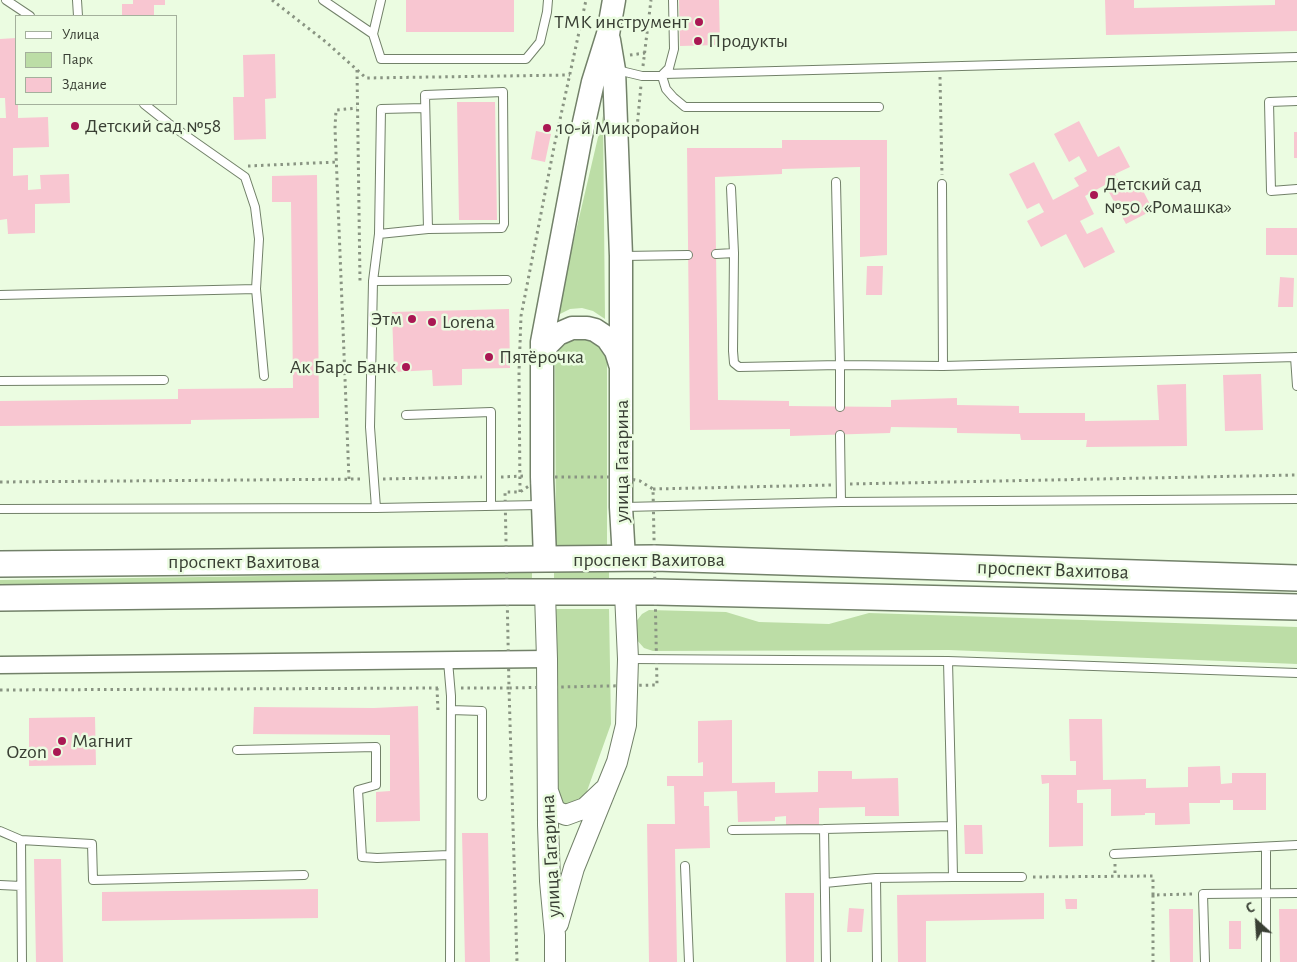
<!DOCTYPE html>
<html>
<head>
<meta charset="utf-8">
<style>
	body { margin:0 }
	#map { position:relative; width:1297px; height:962px; overflow:hidden; background:#ebfce1; font-family:"Alegreya Sans",sans-serif }
	canvas { display:block }
	.legend { position:absolute; left:15px; top:15px; width:162px; height:90px; box-sizing:border-box; background:#ebfce1; border:1px solid #a4b09c; margin:0; padding:6px 9px; list-style:none; font-size:15px; color:#393f34 }
	.legend li { display:flex; align-items:center; gap:10px; height:25px }
	.legend b { width:25px; border:1px solid #a4b09c }
	.north { position:absolute; left:1232px; top:897px; width:50px; height:50px; -webkit-text-stroke:4px #ebfce1; paint-order:stroke; rotate:334deg; font-size:14px; font-weight:700; line-height:20px; text-align:center; color:#393f34 }
	.north::after { content:''; display:block; margin:auto; width:18px; height:22px; background:#393f34; clip-path:polygon(50% 0,100% 100%,50% 72%,0 100%) }
</style>
</head>
<body>
<div id="map">
<canvas width="1297" height="962"></canvas>
<ul class="legend">
<li><b style="height:6px;background:#fff"></b>Улица</li>
<li><b style="height:14px;background:#bcdda6"></b>Парк</li>
<li><b style="height:14px;background:#f8c6d1"></b>Здание</li>
</ul>
<div class="north">С</div>
</div>
<script>
const context = document.querySelector('canvas').getContext('2d');
context.lineJoin = 'round';
function paint(path, color) { context.fillStyle = color; context.fill(path, 'evenodd'); }
const poly = rows => new Path2D(rows.map(r => 'M' + r).join(''));
function stroke(path, color, width, dash) { context.strokeStyle = color; context.lineWidth = width; context.lineCap = dash ? 'butt' : 'round'; context.setLineDash(dash || []); context.stroke(path); }
function label(font, color, halo, rows, align = 'center') {
  context.font = font + ' "Alegreya Sans",sans-serif'; context.lineWidth = 5; context.setLineDash([]); context.textBaseline = 'middle'; context.strokeStyle = halo; context.fillStyle = color; for (const [text, x, y, turn = 0] of rows) {
    context.save(); context.translate(x, y); context.rotate((+turn || 0) * Math.PI / 180); context.textAlign = isNaN(turn) ? turn : align; if (halo) context.strokeText(text, 0, 0); context.fillText(text, 0, 0); context.restore();
  }
}
paint(poly([
	[603,116,605,319,593,311,582,308,570,309,556,316],
	[580,339,591,340,596,343,607,353,607,547,556,548,555,353,568,342],
	[554,571,609,571,609,582,554,582],
	[532,572,532,582,0,590,0,580],
	[555,609,609,609,611,724,582,805,562,805,557,796],
	[649,610,726,612,759,622,829,624,869,613,1297,627,1297,664,949,650,653,651,644,648,636,639,635,623,642,614]
]), '#bcdda6');
paint(poly([
	[133,0,165,0,165,5,154,5,154,16,122,16,122,4,133,4],
	[406,0,514,0,514,32,406,32],
	[679,0,719,0,720,45,680,46],
	[1105,0,1134,0,1134,8,1275,5,1275,0,1297,0,1297,31,1106,35],
	[16,38,16,104,18,104,18,118,48,117,49,147,13,148,13,176,28,175,28,190,41,189,40,175,69,174,70,203,35,204,35,233,8,234,7,219,0,220,0,118,6,118,5,98,0,98,0,39],
	[275,54,276,98,265,99,266,139,234,140,233,97,244,97,243,55],
	[457,102,495,102,497,220,459,220],
	[1079,121,1098,157,1119,146,1130,167,1115,174,1125,193,1140,185,1153,210,1126,224,1105,185,1085,196,1094,214,1080,221,1087,234,1102,227,1115,252,1084,268,1066,234,1041,247,1027,221,1044,212,1039,203,1027,209,1009,174,1034,162,1053,200,1079,186,1074,178,1087,171,1079,156,1069,162,1054,134],
	[536,131,551,134,545,162,531,159],
	[1294,132,1297,132,1297,158,1294,158],
	[782,140,887,140,887,255,860,257,860,167,782,169,782,174,715,177,718,400,789,401,789,406,891,407,891,400,957,398,957,405,1019,406,1019,413,1085,413,1085,421,1159,420,1157,385,1186,384,1187,446,1086,447,1087,440,1021,440,1020,434,957,433,957,428,891,427,890,433,790,436,790,429,690,430,687,148,782,148],
	[317,175,319,418,191,420,191,424,0,426,0,401,178,399,178,389,293,388,291,202,272,202,272,176],
	[1266,228,1297,228,1297,255,1266,255],
	[867,266,883,266,882,295,866,295],
	[1280,277,1294,278,1293,307,1278,307],
	[509,309,510,368,462,369,462,385,433,386,432,370,394,372,392,312],
	[1261,374,1263,430,1225,431,1223,375],
	[418,706,420,821,376,822,376,792,390,791,390,735,253,734,254,707,374,708],
	[95,717,96,765,29,766,29,718],
	[1069,719,1102,719,1103,780,1146,779,1146,788,1188,787,1188,767,1220,766,1221,784,1232,783,1232,773,1266,773,1266,810,1233,810,1233,800,1220,800,1220,803,1189,803,1190,824,1155,825,1155,813,1145,813,1145,815,1111,816,1111,789,1077,790,1077,803,1083,803,1083,846,1049,847,1049,783,1042,784,1041,775,1076,775,1076,761,1070,761],
	[732,720,732,783,775,782,775,793,818,792,818,771,852,771,852,779,898,778,899,816,865,816,865,807,819,808,819,826,786,827,786,816,775,817,775,821,738,822,737,791,704,792,704,806,709,806,710,848,675,849,677,962,649,962,647,824,675,824,674,786,667,786,667,776,703,776,703,762,698,763,698,721],
	[964,825,982,825,983,854,965,854],
	[462,833,488,833,490,962,465,962],
	[34,859,61,859,63,962,36,962],
	[318,889,318,918,102,921,102,892],
	[785,893,814,893,814,962,786,962],
	[1044,893,1044,919,926,921,926,962,898,962,897,895],
	[1065,899,1077,899,1077,909,1066,909],
	[849,908,864,909,862,932,847,932],
	[1169,909,1193,909,1193,962,1170,962],
	[1279,909,1297,909,1297,962,1280,962],
	[1229,921,1241,921,1241,949,1229,949]
]), '#f8c6d1');
const service = poly([
	[6,0,30,16],
	[77,0,78,16],
	[323,0,373,34,381,59,526,59,540,42,547,12,548,0],
	[373,34,381,0],
	[617,70,642,76,662,76,666,89,673,97,685,107,879,107],
	[663,74,669,68,674,49,673,0],
	[664,74,1297,57],
	[1297,101,1269,102,1271,191,1297,189],
	[942,184,943,366],
	[731,188,734,253,733,351,734,363,739,367,840,365,836,182],
	[379,234,428,229,502,228,504,224,503,92,425,95,428,229],
	[716,254,734,253],
	[623,256,688,255],
	[373,281,507,280],
	[256,289,264,376],
	[0,295,256,289,259,239,255,207,245,177,168,123,144,104],
	[1295,357,1297,386],
	[0,381,164,380],
	[840,407,840,365,943,366,1297,357],
	[406,415,491,412,491,505],
	[840,435,841,502],
	[624,507,841,502,1297,499],
	[376,508,370,427,373,281,379,234,381,109,425,108],
	[0,509,376,508,540,505],
	[630,659,948,661,1297,673],
	[448,661,451,696,450,962],
	[451,710,482,711,482,796],
	[237,750,376,747,376,785,358,790,362,857,377,858,449,855],
	[732,830,824,829],
	[0,831,21,840,22,962],
	[21,840,92,844,93,880,304,875],
	[1114,854,1297,845],
	[685,866,689,962],
	[953,877,1022,877],
	[825,883,876,878],
	[0,885,21,886],
	[826,962,824,829,952,826,948,661],
	[877,962,876,878,953,877,952,826],
	[1205,962,1203,894,1297,893],
	[1266,962,1266,847]
]);
const minor = poly([
	[0,665,547,659]
]);
const tertiary = poly([
	[545,593,547,659,548,825,550,881,555,935,555,962],
	[548,791,554,808,558,812,566,815,585,808,604,790],
	[558,924,574,868,617,762,626,725,628,659,625,593]
]);
const secondary = poly([
	[609,40,614,70,621,256,621,507,624,559],
	[543,357,547,345,558,334,572,328,587,328,595,330,607,338,616,351,620,364],
	[545,559,542,477,542,342,581,136,593,82,608,34,614,0]
]);
const primary = poly([
	[0,564,655,558,1297,578],
	[0,598,507,592,656,592,1297,607]
]);
stroke(service, '#728169', 10);
stroke(minor, '#728169', 19);
stroke(tertiary, '#728169', 22);
stroke(secondary, '#728169', 25);
stroke(primary, '#728169', 28);
stroke(poly([
	[272,0,326,42,366,78,570,75],
	[630,55,645,53],
	[643,66,651,0],
	[357,70,360,281],
	[940,77,942,175],
	[637,128,641,85],
	[248,166,337,162],
	[501,477,524,476],
	[542,477,621,477,640,481,653,489,657,685,509,688,505,492,520,492,542,477],
	[349,479,335,128,336,110,357,108],
	[383,479,482,477],
	[0,482,364,479],
	[850,484,1297,475],
	[653,489,831,485],
	[520,492,519,372,521,316,554,147,586,0],
	[437,688,438,711],
	[461,688,509,688,517,962],
	[0,690,440,688],
	[1115,864,1115,876],
	[1033,877,1153,876,1153,895,1192,894],
	[1153,895,1153,962]
]), '#899482', 3, [2.5, 4]);
stroke(service, '#fff', 8);
stroke(minor, '#fff', 16);
stroke(tertiary, '#fff', 20);
stroke(secondary, '#fff', 22);
stroke(primary, '#fff', 25);
for (const [x, y, r, color] of [
	[699,22,5,"#a91853"],
	[698,41,5,"#a91853"],
	[75,126,5,"#a91853"],
	[547,128,5,"#a91853"],
	[1094,195,5,"#a91853"],
	[412,319,5,"#a91853"],
	[432,322,5,"#a91853"],
	[489,357,5,"#a91853"],
	[406,367,5,"#a91853"],
	[62,741,5,"#a91853"],
	[57,752,5,"#a91853"]
]) { const dot = new Path2D(); dot.arc(x, y, r, 0, 2 * Math.PI); context.fillStyle = color; context.fill(dot); stroke(dot, '#ebfce1', 2); }
label('20px', '#393f34', '#ebfce1', [
	["ТМК инструмент",689,22,"right"],
	["Продукты",708,41],
	["Детский сад №58",85,126],
	["10-й Микрорайон",557,128],
	["Детский сад",1104,184],
	["№50 «Ромашка»",1104,207],
	["Этм",402,319,"right"],
	["Lorena",442,322],
	["Пятёрочка",499,357],
	["Ак Барс Банк",396,367,"right"],
	["Магнит",72,741],
	["Ozon",47,752,"right"]
], 'left');
label('20px', '#393f34', '#ebfce1', [
	["улица Гагарина",622,461,-90],
	["проспект Вахитова",649,560],
	["проспект Вахитова",244,562],
	["проспект Вахитова",1053,570,2],
	["улица Гагарина",551,856,-93]
]);
</script>
</body>
</html>
